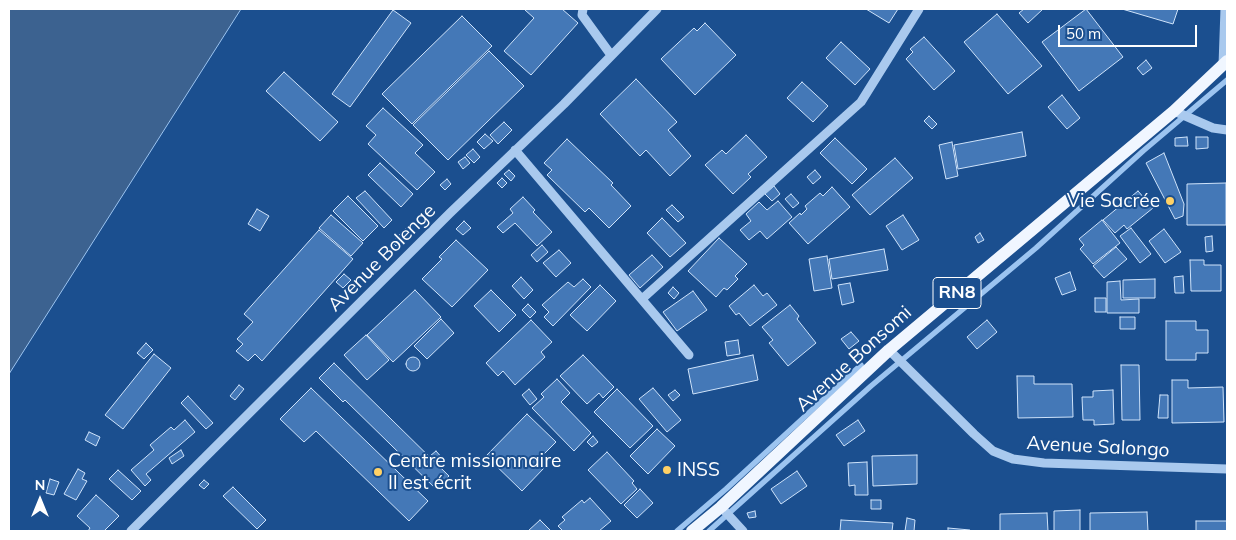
<!DOCTYPE html>
<html>
<head>
<meta charset="utf-8">
<style>
	body { margin:0 }
	#map { position:relative; width:1236px; height:540px; overflow:hidden; background:#1b4f8f; font-family:Mulish,sans-serif }
	canvas { display:block }
	.frame { position:absolute; inset:0; border:10px solid #fff; pointer-events:none }
	.north { position:absolute; left:15px; top:475px; width:50px; height:50px; -webkit-text-stroke:4px #1b4f8f; paint-order:stroke; rotate:0deg; font-size:14px; font-weight:700; line-height:20px; text-align:center; color:#fff }
	.north::after { content:''; display:block; margin:auto; width:18px; height:22px; background:#fff; clip-path:polygon(50% 0,100% 100%,50% 72%,0 100%) }
	.scale { position:absolute; left:1058px; top:25px; width:139px; height:22px; box-sizing:border-box; border:2px solid #fff; border-top:0; padding-left:6px; font-size:15px; line-height:18px; white-space:nowrap; color:#fff; -webkit-text-stroke:4px #1b4f8f; paint-order:stroke }
</style>
</head>
<body>
<div id="map">
<canvas width="1236" height="540"></canvas>
<div class="frame"></div>
<div class="north">N</div>
<div class="scale">50 m</div>
</div>
<script>
const context = document.querySelector('canvas').getContext('2d');
context.lineJoin = 'round';
function paint(path, color) { context.fillStyle = color; context.fill(path, 'evenodd'); }
const poly = rows => new Path2D(rows.map(r => 'M' + r).join(''));
function stroke(path, color, width, dash) { context.strokeStyle = color; context.lineWidth = width; context.lineCap = dash ? 'butt' : 'round'; context.setLineDash(dash || []); context.stroke(path); }
function label(font, color, halo, rows, align = 'center') {
  context.font = font + ' Mulish,sans-serif'; context.lineWidth = 4; context.setLineDash([]); context.textBaseline = 'middle'; context.strokeStyle = halo; context.fillStyle = color; for (const [text, x, y, turn = 0] of rows) {
    context.save(); context.translate(x, y); context.rotate((+turn || 0) * Math.PI / 180); context.textAlign = isNaN(turn) ? turn : align; if (halo) context.strokeText(text, 0, 0); context.fillText(text, 0, 0); context.restore();
  }
}
const water = poly([
	[9,9,241,9,9,374,9,9]
]);
paint(water, '#3c6290');
stroke(water, '#9cc4f0', 1);
stroke(poly([
	[677,531,726,489,861,365],
	[709,531,871,386,1036,248,1143,151,1227,80]
]), '#9cc4f0', 5.5);
const building = poly([
	[526,9,562,9,578,23,531,75,504,51,534,18,525,10,526,9],
	[866,9,898,9,889,23,866,9],
	[1024,9,1043,9,1028,23,1019,13,1024,9],
	[1086,9,1123,57,1079,91,1042,42,1086,9],
	[1122,9,1178,9,1173,24,1122,9],
	[393,10,411,23,350,107,332,94,393,10],
	[997,14,1042,66,1008,94,964,42,997,14],
	[462,16,492,46,412,124,382,94,462,16],
	[705,23,736,55,695,95,661,59,694,28,697,31,705,23],
	[924,37,955,71,934,90,906,59,913,52,910,49,924,37],
	[841,42,870,69,855,85,826,58,841,42],
	[489,51,524,86,448,160,413,125,489,51],
	[1146,60,1152,68,1143,75,1137,68,1146,60],
	[284,72,338,122,320,141,266,91,284,72],
	[636,79,677,122,668,130,691,156,670,176,646,150,640,156,600,114,636,79],
	[802,82,828,106,813,122,787,98,802,82],
	[1062,95,1080,118,1067,129,1048,107,1062,95],
	[383,108,423,145,415,153,435,172,417,190,368,144,376,135,366,126,383,108],
	[929,116,937,124,932,129,924,121,929,116],
	[504,122,512,130,498,144,490,135,504,122],
	[1022,132,1026,156,958,169,954,145,1022,132],
	[485,134,493,141,484,149,477,142,485,134],
	[746,135,767,157,748,174,751,177,733,194,705,165,722,150,726,154,746,135],
	[1187,137,1188,146,1175,146,1175,138,1187,137],
	[1196,137,1208,137,1208,148,1196,149,1196,137],
	[835,138,867,169,852,184,820,153,835,138],
	[567,139,613,183,611,185,631,206,609,228,589,208,585,212,547,175,552,170,544,163,567,139],
	[952,142,958,176,946,179,939,145,952,142],
	[473,149,480,157,474,163,466,155,473,149],
	[1164,153,1184,204,1183,216,1175,219,1146,163,1164,153],
	[465,157,470,163,463,169,458,162,465,157],
	[895,158,913,178,870,215,852,195,895,158],
	[380,163,413,194,401,207,368,175,380,163],
	[509,170,515,176,511,181,504,174,509,170],
	[815,170,821,177,813,184,807,177,815,170],
	[502,178,507,183,502,188,497,183,502,178],
	[447,179,451,184,445,190,440,185,447,179],
	[1226,183,1226,225,1187,225,1187,184,1226,183],
	[774,186,780,194,772,201,765,194,774,186],
	[832,187,850,207,808,244,789,223,800,213,801,215,807,209,805,206,820,193,823,196,832,187],
	[365,191,392,220,384,228,356,198,365,191],
	[1138,191,1153,208,1127,229,1124,225,1115,233,1103,220,1138,191],
	[791,194,799,203,793,208,785,199,791,194],
	[348,196,378,226,363,241,333,211,348,196],
	[523,197,535,210,533,212,552,232,537,246,515,223,503,233,497,227,513,213,510,209,523,197],
	[778,201,792,217,767,239,760,231,749,240,740,230,751,221,746,214,759,202,767,210,778,201],
	[672,205,684,217,678,222,666,210,672,205],
	[257,209,269,216,260,231,248,224,257,209],
	[331,215,363,243,351,256,319,228,331,215],
	[903,215,919,240,902,250,886,226,903,215],
	[662,218,686,243,670,257,647,233,662,218],
	[1102,220,1120,243,1093,264,1080,249,1084,245,1079,239,1102,220],
	[464,221,471,228,463,235,456,229,464,221],
	[407,227,411,232,396,246,392,242,407,227],
	[1131,228,1151,254,1140,263,1120,236,1131,228],
	[1164,229,1181,252,1165,263,1149,241,1164,229],
	[319,230,353,259,262,361,255,354,248,361,236,351,243,344,237,339,253,322,244,314,319,230],
	[980,233,984,240,978,243,975,237,980,233],
	[1212,236,1213,251,1206,252,1205,237,1212,236],
	[719,238,747,264,735,276,738,279,727,290,724,288,716,297,688,271,719,238],
	[456,240,488,270,452,307,422,279,442,259,439,257,456,240],
	[542,245,548,252,537,262,531,255,542,245],
	[1116,247,1127,259,1104,278,1093,266,1116,247],
	[884,249,888,270,832,279,829,259,884,249],
	[559,250,571,263,556,277,543,263,559,250],
	[652,255,663,267,640,288,629,275,652,255],
	[827,256,832,288,814,291,809,259,827,256],
	[1190,260,1204,260,1204,265,1221,265,1221,291,1191,291,1190,260],
	[1070,272,1076,290,1062,295,1055,278,1070,272],
	[344,274,351,280,343,288,336,282,344,274],
	[1183,276,1184,293,1175,293,1174,277,1183,276],
	[521,277,533,290,524,299,512,286,521,277],
	[583,279,591,287,553,326,544,317,549,312,542,305,568,282,574,287,583,279],
	[1155,279,1155,298,1123,298,1123,280,1155,279],
	[1120,281,1121,300,1139,299,1139,313,1107,313,1107,282,1120,281],
	[850,283,854,302,842,305,838,285,850,283],
	[600,285,616,301,587,331,570,315,600,285],
	[754,285,763,296,767,293,777,305,750,326,739,313,736,315,729,306,754,285],
	[673,287,679,293,674,299,668,293,673,287],
	[415,290,441,317,393,362,367,335,415,290],
	[491,290,516,315,499,332,474,306,491,290],
	[693,291,707,310,677,331,663,312,693,291],
	[1095,298,1106,298,1106,312,1095,312,1095,298],
	[528,304,536,312,530,318,522,310,528,304],
	[790,305,799,316,797,319,816,343,788,366,769,343,773,340,762,327,790,305],
	[1120,317,1135,317,1135,329,1120,329,1120,317],
	[441,319,454,333,427,359,414,346,441,319],
	[531,320,552,342,541,352,545,357,515,385,503,371,498,376,486,363,531,320],
	[987,320,997,332,977,349,967,337,987,320],
	[1166,321,1196,321,1196,330,1208,330,1208,353,1196,353,1196,360,1166,360,1166,321],
	[851,332,859,341,849,349,841,339,851,332],
	[366,335,389,360,367,380,344,355,366,335],
	[738,340,740,354,727,356,725,342,738,340],
	[146,343,153,350,144,359,137,353,146,343],
	[154,354,171,368,123,429,105,415,154,354],
	[583,355,614,387,603,398,599,393,587,404,560,376,583,355],
	[753,355,758,380,693,394,688,369,753,355],
	'406 364a7 7 0 1 1 14 0a7 7 0 1 1-14 0Z',
	[334,363,449,476,436,489,345,400,343,402,319,378,334,363],
	[1121,365,1139,365,1140,420,1122,420,1121,365],
	[1017,376,1034,376,1034,384,1072,384,1073,417,1018,418,1017,376],
	[557,379,570,393,561,402,591,433,574,451,532,408,544,397,541,394,557,379],
	[1172,380,1188,380,1188,388,1223,387,1224,422,1172,423,1172,380],
	[239,385,244,389,235,400,230,396,239,385],
	[311,388,428,501,409,521,316,431,304,442,280,419,311,388],
	[653,388,681,420,667,432,639,399,653,388],
	[529,389,537,399,530,405,522,395,529,389],
	[617,389,653,426,630,448,594,412,617,389],
	[675,390,680,395,673,401,668,395,675,390],
	[1113,390,1114,424,1094,425,1094,420,1083,420,1082,397,1093,397,1093,391,1113,390],
	[1160,395,1168,395,1168,418,1158,418,1160,395],
	[188,396,213,423,206,429,181,403,188,396],
	[527,414,556,442,537,461,544,468,522,491,486,456,527,414],
	[185,420,195,432,146,474,151,480,145,486,131,470,154,450,150,445,171,427,174,430,185,420],
	[858,420,865,431,844,446,836,435,858,420],
	[657,429,675,446,648,474,630,456,657,429],
	[89,432,100,437,96,446,85,440,89,432],
	[593,436,598,442,592,447,587,442,593,436],
	[181,450,184,456,172,464,169,458,181,450],
	[436,451,444,460,438,465,430,456,436,451],
	[607,452,634,481,632,483,637,489,621,504,588,470,607,452],
	[917,455,917,484,873,486,872,456,917,455],
	[867,462,868,495,855,495,855,485,849,486,848,463,867,462],
	[78,469,85,473,82,479,87,481,76,500,64,494,78,469],
	[118,470,141,491,132,500,109,479,118,470],
	[797,471,807,486,781,504,771,489,797,471],
	[50,479,59,482,54,495,46,493,50,479],
	[204,480,209,484,204,489,199,485,204,480],
	[233,487,266,520,257,529,223,496,233,487],
	[640,489,653,503,637,518,624,505,640,489],
	[96,495,119,516,104,531,88,531,90,528,77,516,96,495],
	[590,498,611,521,599,531,563,531,558,526,565,520,562,517,582,500,584,503,590,498],
	[871,500,881,500,881,509,871,509,871,500],
	[1080,510,1080,531,1054,531,1054,511,1080,510],
	[755,511,756,517,749,518,747,513,755,511],
	[1147,512,1148,531,1090,531,1090,513,1147,512],
	[1047,513,1048,531,1000,531,1000,514,1047,513],
	[907,518,915,520,914,531,905,531,907,518],
	[540,520,551,531,528,531,540,520],
	[841,520,893,523,892,531,840,531,841,520],
	[1196,521,1227,521,1227,531,1196,531,1196,521],
	[948,528,970,530,970,531,948,531,948,528]
]);
paint(building, '#4478b7');
stroke(building, '#cfe3fa', 1);
stroke(poly([
	[583,9,582,15,611,55],
	[1223,65,1225,9],
	[1174,111,1213,128,1227,130],
	[515,150,689,355],
	[642,299,861,102,919,9],
	[889,350,974,434,993,451,1013,459,1044,463,1227,469],
	[721,507,743,531],
	[131,531,450,213,564,104,657,9]
]), '#a9c9ee', 9);
stroke(poly([
	[692,531,721,507,889,350,1174,111,1227,61]
]), '#f0f6ff', 12);
for (const [x, y, r, color] of [
	[1170,201,5,"#ffd166"],
	[667,470,5,"#ffd166"],
	[378,472,5,"#ffd166"]
]) { const dot = new Path2D(); dot.arc(x, y, r, 0, 2 * Math.PI); context.fillStyle = color; context.fill(dot); stroke(dot, '#1b4f8f', 2); }
for (const [x, y, w] of [
	[957,293,48]
]) { const box = new Path2D(); box.roundRect(x - w / 2, y - 15.5, w, 31, 4); context.fillStyle = '#1b4f8f'; context.fill(box); stroke(box, '#fff', 1); }
label('bold 18px', '#fff', null, [
	["RN8",957,293]
]);
label('19px', '#fff', '#1b4f8f', [
	["Vie Sacrée",1160,201,"right"],
	["Centre missionnaire",388,461],
	["Il est écrit",388,483],
	["INSS",677,470]
], 'left');
label('19px', '#fff', '#1b4f8f', [
	["Avenue Bolenge",382,258,-45],
	["Avenue Bonsomi",854,359,-42],
	["Avenue Salongo",1098,447,3]
]);
</script>
</body>
</html>
